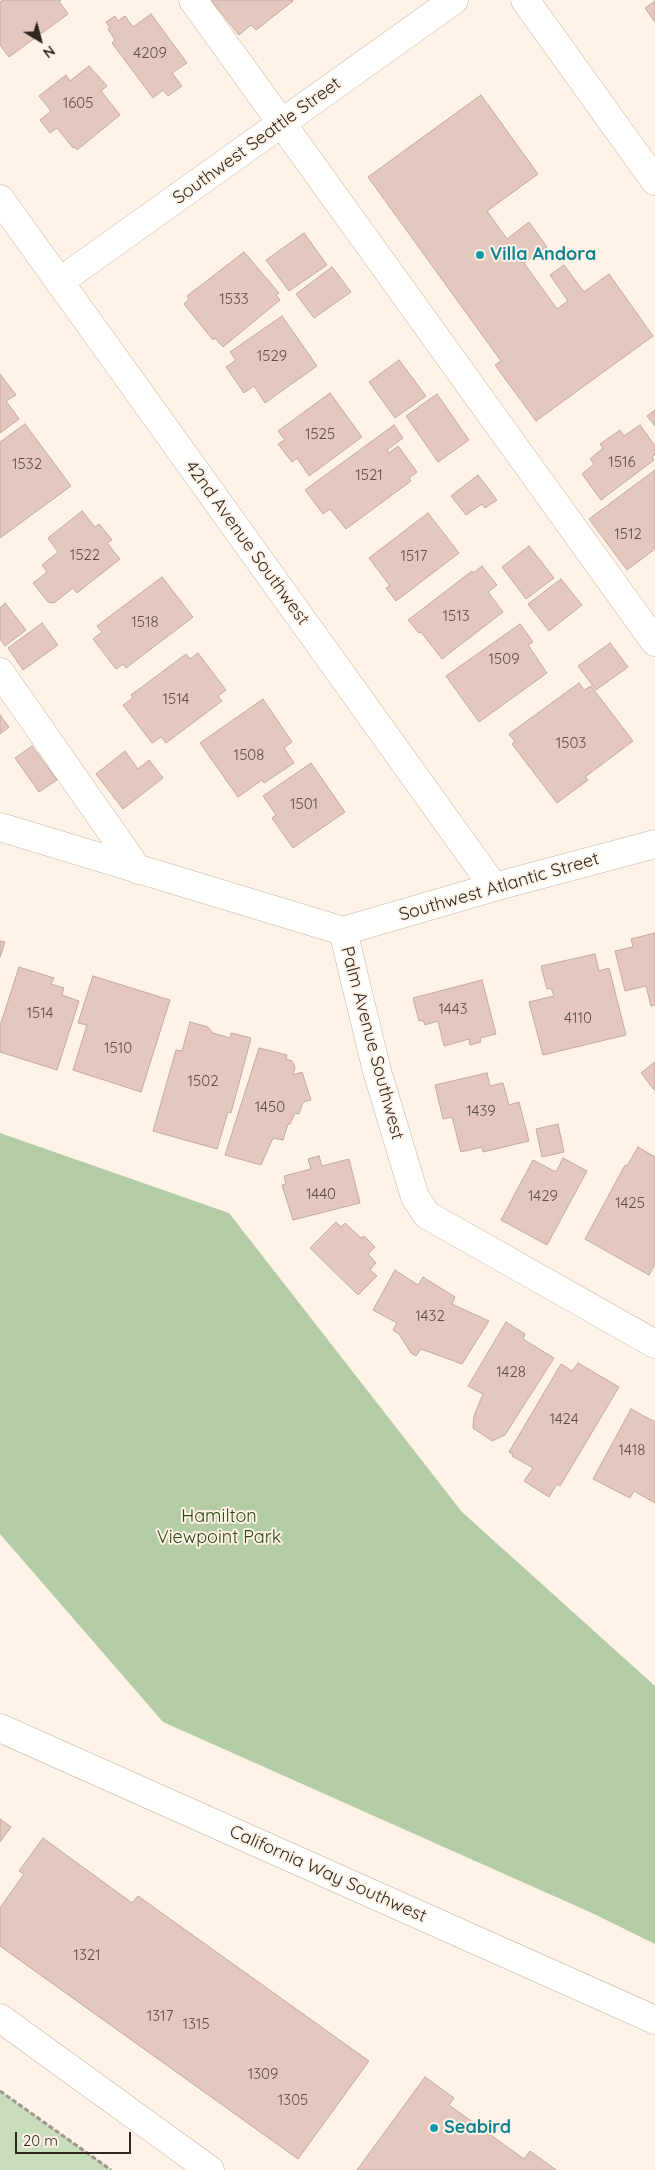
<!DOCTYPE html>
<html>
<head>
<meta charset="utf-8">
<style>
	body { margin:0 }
	#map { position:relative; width:655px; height:2170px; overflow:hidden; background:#fff2e7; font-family:Quicksand,sans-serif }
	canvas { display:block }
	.north { position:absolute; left:15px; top:15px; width:50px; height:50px; -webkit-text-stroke:4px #fff2e7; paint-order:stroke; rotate:143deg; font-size:14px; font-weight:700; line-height:20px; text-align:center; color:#2f2720 }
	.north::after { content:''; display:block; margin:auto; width:18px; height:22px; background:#2f2720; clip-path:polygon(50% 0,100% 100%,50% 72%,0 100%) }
	.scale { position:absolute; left:15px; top:2132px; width:116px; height:22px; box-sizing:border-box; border:2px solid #2f2720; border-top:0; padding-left:6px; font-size:15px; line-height:18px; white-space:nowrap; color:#2f2720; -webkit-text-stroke:4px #fff2e7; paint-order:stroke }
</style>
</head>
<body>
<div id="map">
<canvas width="655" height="2170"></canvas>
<div class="north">N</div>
<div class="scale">20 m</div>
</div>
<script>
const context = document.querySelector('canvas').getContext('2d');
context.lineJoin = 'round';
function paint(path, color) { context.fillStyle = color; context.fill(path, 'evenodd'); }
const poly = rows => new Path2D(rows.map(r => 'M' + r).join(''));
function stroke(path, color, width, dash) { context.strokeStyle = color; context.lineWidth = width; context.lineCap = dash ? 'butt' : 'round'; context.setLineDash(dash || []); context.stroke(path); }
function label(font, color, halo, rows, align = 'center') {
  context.font = font + ' Quicksand,sans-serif'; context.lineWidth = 4; context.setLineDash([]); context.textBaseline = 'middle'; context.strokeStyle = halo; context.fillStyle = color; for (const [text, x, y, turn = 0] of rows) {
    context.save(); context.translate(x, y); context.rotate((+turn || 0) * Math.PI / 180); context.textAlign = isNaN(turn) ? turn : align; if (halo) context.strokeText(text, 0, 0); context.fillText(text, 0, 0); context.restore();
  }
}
paint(poly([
	[0,2091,112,2170,0,2170]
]), '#c7ddbb');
paint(poly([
	[0,1133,229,1213,462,1512,655,1686,655,1944,592,1913,163,1722,0,1534]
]), '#b3cca6');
const building = poly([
	[3,0,61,0,59,1,68,14,9,57,0,45,0,2,3,0],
	[211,0,292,0,293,1,256,30,251,25,239,35,211,0],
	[655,1,655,22,645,8,655,1],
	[151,14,187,63,172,73,182,86,168,96,163,90,153,98,112,43,115,40,108,29,110,28,106,22,115,16,118,21,125,16,133,27,151,14],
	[89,66,107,86,101,91,120,115,77,150,75,147,73,148,57,128,50,133,40,120,51,111,39,96,66,75,70,81,89,66],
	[481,95,538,174,487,211,507,239,529,222,547,247,524,263,557,309,568,301,550,275,564,265,584,292,609,274,653,336,536,421,495,365,501,361,368,177,481,95],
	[304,233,327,265,289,291,266,260,304,233],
	[244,252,279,293,276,295,280,300,223,347,215,338,213,340,184,304,189,299,187,296,244,252],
	[332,267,351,292,314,318,296,294,332,267],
	[282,316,317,366,265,403,254,386,244,393,226,367,236,360,230,352,282,316],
	[399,360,426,396,395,418,369,382,399,360],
	[0,374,16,395,6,401,19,419,0,433,0,374],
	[330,393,362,437,309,476,297,458,292,462,278,444,285,440,278,431,330,393],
	[437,394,469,440,438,462,406,416,437,394],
	[655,410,655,426,647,416,655,410],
	[25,424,71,486,0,538,0,442,25,424],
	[394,425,403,438,387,450,389,453,398,446,417,472,409,478,411,481,346,529,330,509,323,514,305,490,394,425],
	[640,425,655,446,655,454,652,457,654,460,601,500,582,474,594,464,590,459,603,448,600,444,620,430,624,436,640,425],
	[655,470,655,549,627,570,589,519,655,470],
	[478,475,497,500,485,508,482,504,466,515,451,496,478,475],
	[82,511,95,527,99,524,112,540,107,543,120,559,77,593,73,588,54,603,48,602,33,583,47,572,42,565,58,552,48,538,82,511],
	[428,513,459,553,396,601,386,588,390,586,369,558,428,513],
	[529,546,554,578,526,599,502,567,529,546],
	[482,566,497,585,488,592,503,612,442,659,421,632,419,633,408,620,472,571,473,573,482,566],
	[162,577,193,617,126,668,123,664,116,669,93,639,102,632,97,626,162,577],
	[561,579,582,605,549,631,528,604,561,579],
	[5,603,26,630,5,646,0,639,0,608,5,603],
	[42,623,58,645,23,670,8,648,42,623],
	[520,624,533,642,528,645,547,673,479,722,446,676,520,624],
	[610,643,628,667,596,690,578,666,610,643],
	[198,653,226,690,218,696,222,701,166,743,161,737,152,743,123,705,133,698,131,695,186,654,190,659,198,653],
	[579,683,584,690,591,686,633,741,585,777,588,780,557,803,512,744,515,742,509,734,579,683],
	[263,699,292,742,284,748,294,763,264,783,262,780,238,797,200,743,263,699],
	[0,715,9,727,0,734,0,715],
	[32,746,57,780,39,792,15,758,32,746],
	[125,751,138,769,149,760,163,778,123,809,96,774,125,751],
	[311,763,345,812,293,848,272,818,276,815,263,796,311,763],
	[655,933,655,1005,651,1006,646,986,625,991,615,951,633,947,631,939,655,933],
	[0,941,5,942,0,957,0,941],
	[595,954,599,971,609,968,626,1035,543,1055,529,1002,554,996,551,988,547,989,541,966,595,954],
	[19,967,54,978,51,984,64,988,62,995,79,1001,57,1070,0,1052,0,1026,19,967],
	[93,976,170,1000,141,1092,73,1070,87,1025,78,1023,93,976],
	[482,980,496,1034,480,1038,481,1042,470,1045,469,1039,444,1046,438,1021,425,1025,423,1020,419,1021,413,998,482,980],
	[190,1022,208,1027,213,1033,230,1038,231,1033,251,1038,231,1113,228,1112,217,1149,153,1131,176,1050,182,1051,190,1022],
	[259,1048,287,1055,286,1059,292,1061,295,1067,293,1075,302,1072,311,1100,303,1102,299,1114,295,1113,290,1124,288,1124,283,1140,273,1138,261,1165,225,1155,259,1048],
	[655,1062,655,1091,641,1073,655,1062],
	[487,1073,490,1086,503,1083,509,1105,519,1102,529,1141,483,1152,482,1147,461,1152,452,1117,443,1119,435,1085,487,1073],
	[558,1124,564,1152,542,1157,536,1129,558,1124],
	[638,1147,655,1157,655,1264,649,1275,585,1239,625,1165,627,1166,638,1147],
	[319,1156,322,1166,349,1159,360,1203,293,1220,282,1185,286,1184,284,1176,311,1169,308,1159,319,1156],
	[563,1158,587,1171,547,1245,501,1220,533,1160,556,1172,563,1158],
	[336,1222,341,1227,345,1223,361,1238,364,1236,375,1247,368,1254,376,1263,370,1270,377,1276,358,1295,310,1248,336,1222],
	[395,1270,418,1285,423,1277,455,1297,452,1304,489,1321,462,1364,421,1349,416,1356,411,1353,399,1334,393,1330,397,1323,373,1310,395,1270],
	[506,1322,525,1334,523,1339,554,1358,505,1435,492,1441,473,1428,474,1416,483,1394,468,1386,506,1322],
	[578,1363,619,1387,560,1486,557,1484,549,1497,524,1481,533,1468,512,1456,513,1454,509,1452,561,1364,572,1371,578,1363],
	[631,1409,655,1422,655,1503,634,1491,630,1498,593,1479,631,1409],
	[0,1819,11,1827,0,1842,0,1819],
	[43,1838,132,1903,138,1896,369,2061,298,2159,0,1946,0,1908,24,1874,19,1871,43,1838],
	[425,2077,454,2098,449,2105,524,2159,530,2151,556,2170,357,2170,425,2077]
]);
paint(building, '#e4c8be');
stroke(building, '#c4a9a0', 1);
const minor = poly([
	[193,0,655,642],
	[0,199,494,887],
	[59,282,454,0],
	[0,672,138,870],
	[0,827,343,931],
	[343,931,377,1071,415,1197,427,1215,655,1344],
	[343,931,494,887,655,844]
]);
const major = poly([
	[525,0,655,181],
	[0,1728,655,2020],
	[0,2018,210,2170]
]);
stroke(minor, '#c8b3a1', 29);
stroke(major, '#c8b3a1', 29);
stroke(poly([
	[0,2091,111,2170]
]), '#a0958c', 3, [5, 2.5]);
stroke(minor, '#fff', 28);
stroke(major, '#fff', 28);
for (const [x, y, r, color] of [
	[480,255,5,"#0f9aa8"],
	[434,2128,5,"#0f9aa8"]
]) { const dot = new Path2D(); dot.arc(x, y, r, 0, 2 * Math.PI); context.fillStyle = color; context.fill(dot); stroke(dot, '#fff2e7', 2); }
label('15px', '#5c4f48', null, [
	["4209",150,53],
	["1605",78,103],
	["1533",234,299],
	["1529",272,356],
	["1525",320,434],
	["1516",622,462],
	["1532",27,464],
	["1521",369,475],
	["1512",628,534],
	["1522",85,555],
	["1517",414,556],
	["1513",456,616],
	["1518",145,622],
	["1509",504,659],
	["1514",176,699],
	["1503",571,743],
	["1508",249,755],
	["1501",304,804],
	["1443",453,1009],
	["1514",40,1013],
	["4110",578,1018],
	["1510",118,1048],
	["1502",203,1081],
	["1450",270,1107],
	["1439",481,1111],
	["1440",321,1194],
	["1429",543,1196],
	["1425",630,1203],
	["1432",430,1316],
	["1428",511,1372],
	["1424",564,1419],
	["1418",632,1450],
	["1321",87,1955],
	["1317",160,2016],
	["1315",196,2024],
	["1309",263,2074],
	["1305",293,2100]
]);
label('18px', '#2f2720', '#fff2e7', [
	["Southwest Seattle Street",257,141,-36],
	["42nd Avenue Southwest",247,543,54],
	["Southwest Atlantic Street",499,887,-16],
	["Palm Avenue Southwest",372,1043,75],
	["California Way Southwest",328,1874,24]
]);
label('bold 18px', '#0d838f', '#fff2e7', [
	["Villa Andora",490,255],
	["Seabird",444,2128]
], 'left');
label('18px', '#294812', '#fff2e7', [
	["Hamilton",219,1517],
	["Viewpoint Park",219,1538]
]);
</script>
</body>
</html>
